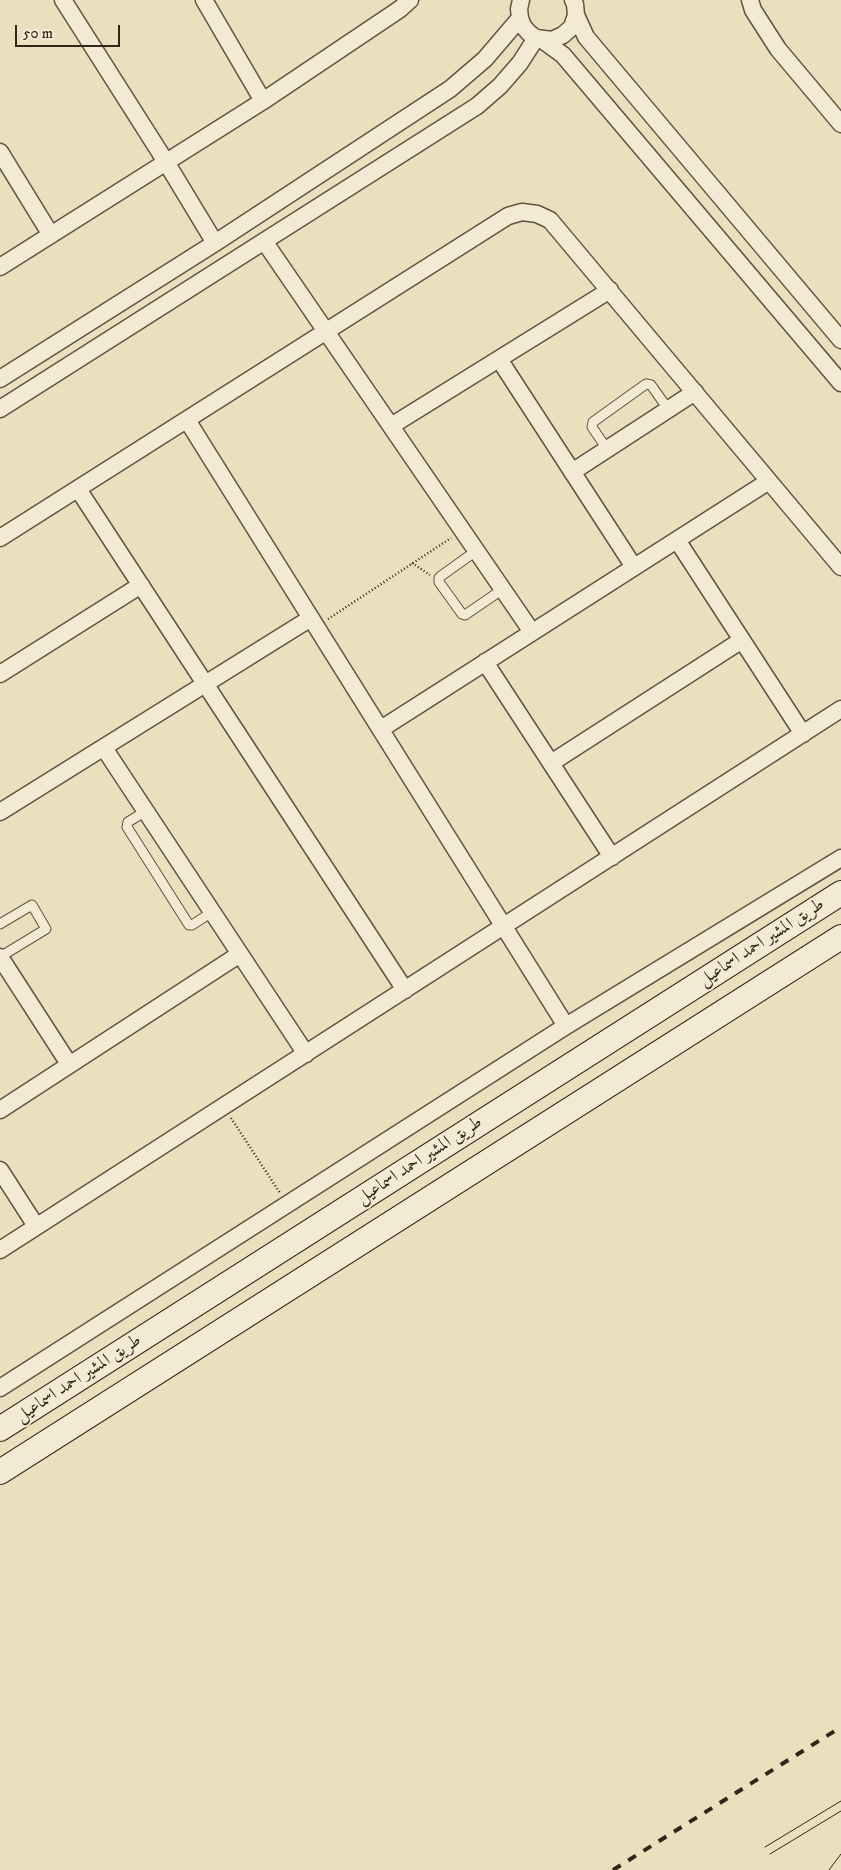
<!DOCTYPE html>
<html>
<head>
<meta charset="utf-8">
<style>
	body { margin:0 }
	#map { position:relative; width:841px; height:1870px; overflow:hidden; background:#ecdfbd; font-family:"IM FELL DW Pica",serif }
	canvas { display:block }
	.scale { position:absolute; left:15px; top:25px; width:105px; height:22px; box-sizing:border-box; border:2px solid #312619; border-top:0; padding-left:6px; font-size:15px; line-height:18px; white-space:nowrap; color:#312619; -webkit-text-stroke:4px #f3ead4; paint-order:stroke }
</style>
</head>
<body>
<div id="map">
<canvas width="841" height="1870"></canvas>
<div class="scale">50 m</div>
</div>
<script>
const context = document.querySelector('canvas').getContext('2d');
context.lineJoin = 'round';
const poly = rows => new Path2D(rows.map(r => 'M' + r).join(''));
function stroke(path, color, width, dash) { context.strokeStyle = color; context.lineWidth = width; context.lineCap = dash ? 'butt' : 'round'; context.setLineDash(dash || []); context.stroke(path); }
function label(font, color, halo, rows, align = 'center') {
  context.font = font + ' "IM FELL DW Pica",Amiri,serif'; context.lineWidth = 4; context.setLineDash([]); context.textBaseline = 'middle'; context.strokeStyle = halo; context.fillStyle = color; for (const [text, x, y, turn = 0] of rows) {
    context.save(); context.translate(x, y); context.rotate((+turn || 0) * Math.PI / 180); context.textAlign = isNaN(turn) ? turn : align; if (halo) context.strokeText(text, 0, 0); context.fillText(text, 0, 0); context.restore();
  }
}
const lane = poly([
	[607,449,592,427,593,422,646,384,651,385,668,409],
	[476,551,441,576,439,578,439,582,462,614,465,615,503,589],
	[146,811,128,822,127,827,189,925,192,925,212,912],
	[0,924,32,905,46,929,0,957]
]);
const street = poly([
	[63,0,166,162,215,243],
	[204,0,263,101],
	[521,0,519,9,520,18,523,26,529,33,536,38,552,40,563,35,572,27,576,15,575,4,573,0],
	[750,0,753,10,778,49,841,124],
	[576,15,586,37,841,340],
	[541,39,563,55,841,383],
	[0,152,51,235],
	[264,241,532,632],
	[0,267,263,101,400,9,410,0],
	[499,359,634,567],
	[0,379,215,243,450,89,485,59,520,18],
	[0,409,477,106,500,86,520,63,536,38],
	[187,420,566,1026],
	[391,426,610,290],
	[572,472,695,392],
	[78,489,405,990],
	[0,538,508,216,522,212,537,214,550,220,841,567],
	[677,540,803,734],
	[485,662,612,857],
	[0,674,141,585],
	[381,729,769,481],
	[104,748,306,1054],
	[551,763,742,640],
	[0,812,311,618],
	[0,957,69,1064],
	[0,1110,240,954],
	[0,1170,36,1226],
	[0,1250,841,709],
	[0,1388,566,1026,841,858]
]);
const secondary = poly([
	[0,1429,841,893],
	[0,1472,841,937]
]);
stroke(lane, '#605442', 11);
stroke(street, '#605442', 19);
stroke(secondary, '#312619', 26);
stroke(poly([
	[412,563,430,575],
	[328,619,451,538],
	[231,1118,280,1193]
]), '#312619', 2.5, [1, 2.5]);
stroke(lane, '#f3ead4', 9);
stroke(street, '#f3ead4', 16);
stroke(secondary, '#f3ead4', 24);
stroke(poly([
	[765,1847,841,1801],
	[770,1854,841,1811],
	[829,1870,841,1854]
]), '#312619', 1);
stroke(poly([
	[613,1870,841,1727]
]), '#312619', 4, [9, 9]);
label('18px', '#312619', '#f3ead4', [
	["طريق المشير احمد اسماعيل",762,943,-33],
	["طريق المشير احمد اسماعيل",420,1161,-33],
	["طريق المشير احمد اسماعيل",79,1379,-33]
]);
</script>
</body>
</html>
